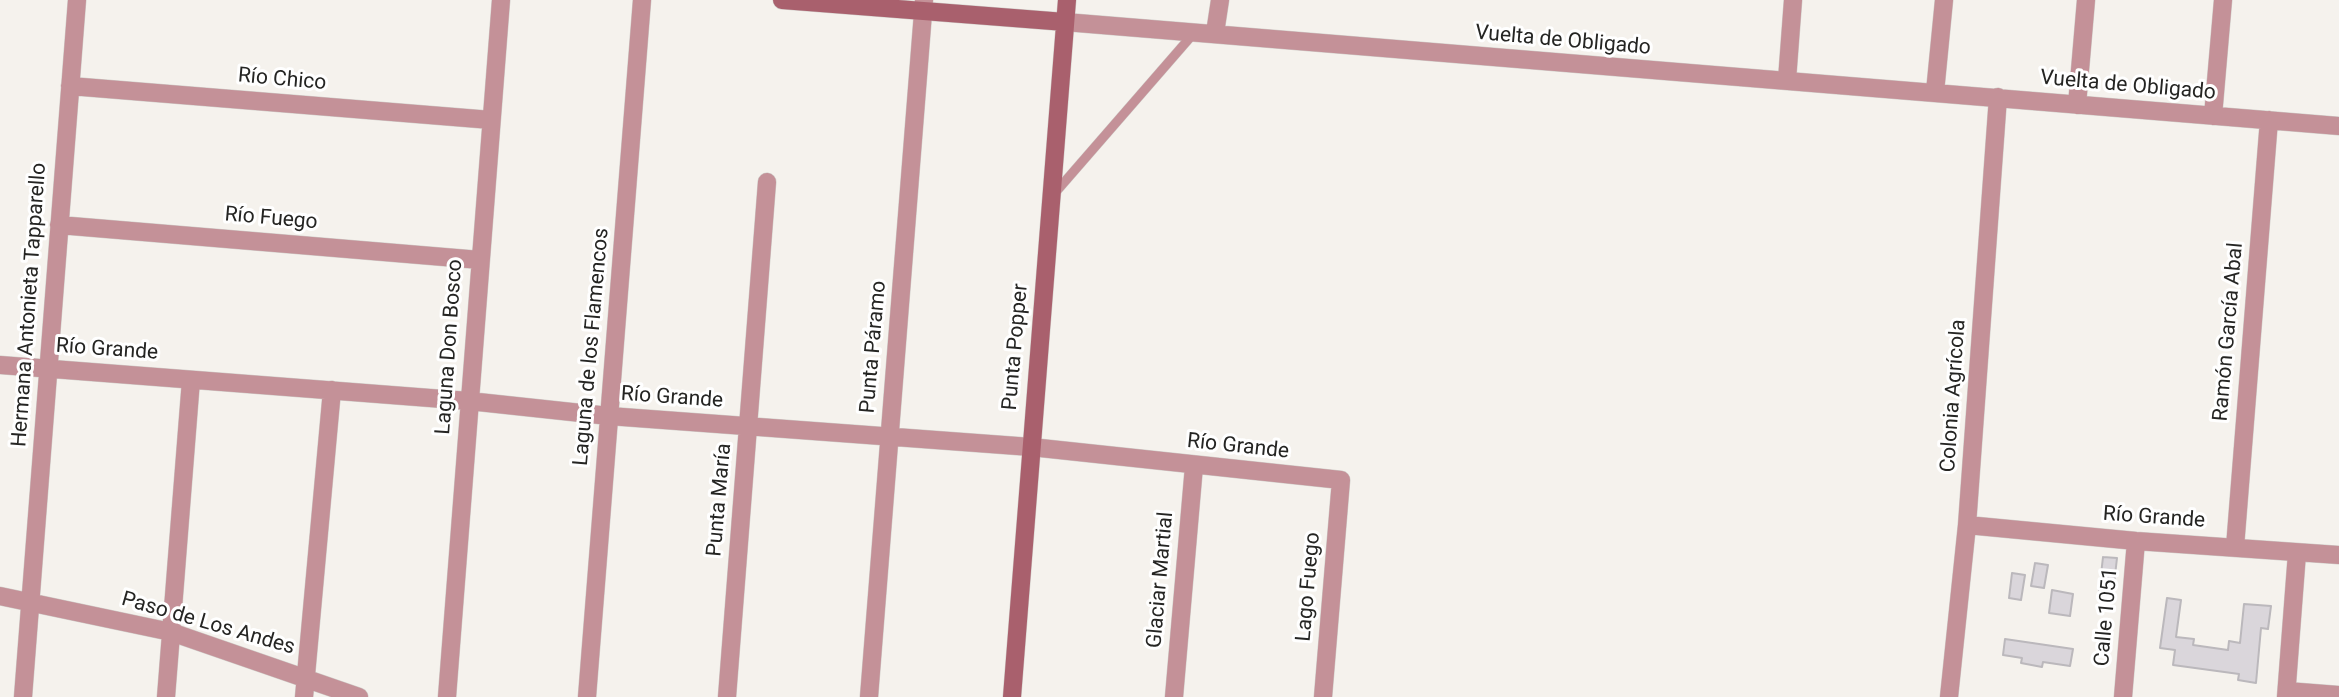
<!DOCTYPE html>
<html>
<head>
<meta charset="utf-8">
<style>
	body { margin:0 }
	canvas { display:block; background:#f5f2ed }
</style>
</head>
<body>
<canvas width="2339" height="697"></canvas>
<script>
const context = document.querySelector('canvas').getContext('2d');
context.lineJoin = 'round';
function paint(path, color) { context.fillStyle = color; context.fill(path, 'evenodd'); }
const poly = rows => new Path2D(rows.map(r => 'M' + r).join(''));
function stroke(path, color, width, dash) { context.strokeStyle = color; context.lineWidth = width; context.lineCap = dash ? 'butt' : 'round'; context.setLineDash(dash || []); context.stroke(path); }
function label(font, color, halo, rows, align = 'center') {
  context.font = font + ' Roboto,sans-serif'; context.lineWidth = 6; context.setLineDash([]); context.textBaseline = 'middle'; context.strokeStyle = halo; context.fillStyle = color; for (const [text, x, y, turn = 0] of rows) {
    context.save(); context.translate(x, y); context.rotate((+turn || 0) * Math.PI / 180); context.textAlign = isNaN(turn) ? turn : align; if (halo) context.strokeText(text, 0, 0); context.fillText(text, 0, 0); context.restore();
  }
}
const building = poly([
	[2103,557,2117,558,2113,593,2099,592,2103,557],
	[2035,563,2048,565,2044,588,2031,586,2035,563],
	[2012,573,2025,575,2021,600,2009,598,2012,573],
	[2052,590,2073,594,2070,616,2049,613,2052,590],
	[2167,598,2181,600,2176,637,2194,639,2193,645,2228,650,2229,641,2240,643,2244,604,2271,606,2268,629,2261,628,2256,683,2238,680,2239,674,2173,665,2175,650,2160,648,2167,598],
	[2005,639,2073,649,2070,666,2043,662,2042,667,2021,663,2022,658,2003,655,2005,639]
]);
paint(building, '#dad6db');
stroke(building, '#bbb8bc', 2);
const lane = poly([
	[1054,194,1194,33]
]);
const street = poly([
	[1065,22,2339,126],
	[1215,33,1220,0],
	[1787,80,1793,0],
	[70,86,491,120],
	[1935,92,1944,0],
	[2077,105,2086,0],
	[2213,116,2223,0],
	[59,225,480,260],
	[0,365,469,401,609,416,1031,447,1341,480,1323,697],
	[1967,525,2136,541,2339,555],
	[2235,547,2269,120],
	[0,596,171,632,359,697],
	[2287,691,2339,695],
	[23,697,77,0],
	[166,697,191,380],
	[304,697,332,390],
	[447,697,501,0],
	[587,697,642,0],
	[727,697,767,182],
	[869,697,924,0],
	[1174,697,1194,466],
	[1949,697,1967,525,1998,97],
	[2123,697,2136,541],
	[2286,697,2297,553]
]);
const secondary = poly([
	[782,0,1065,22],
	[1012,697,1067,0]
]);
stroke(lane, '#d0cdc9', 10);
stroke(street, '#d0cdc9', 19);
stroke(secondary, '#d0cdc9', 19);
stroke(lane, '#c49198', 9);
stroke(street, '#c49198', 18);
stroke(secondary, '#a9606d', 18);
label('21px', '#252523', '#fff', [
	["Vuelta de Obligado",1563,41,5],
	["Río Chico",282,80,5],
	["Vuelta de Obligado",2128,86,5],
	["Río Fuego",271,219,5],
	["Hermana Antonieta Tapparello",30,305,-86],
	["Ramón García Abal",2229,332,-85],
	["Laguna Don Bosco",450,347,-86],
	["Laguna de los Flamencos",592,347,-85],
	["Punta Páramo",874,347,-85],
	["Punta Popper",1016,347,-85],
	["Río Grande",107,350,4],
	["Colonia Agrícola",1954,396,-86],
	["Río Grande",672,398,4],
	["Río Grande",1238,447,6],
	["Punta María",720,500,-85],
	["Río Grande",2154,518,4],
	["Glaciar Martial",1161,580,-85],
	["Lago Fuego",1309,587,-85],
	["Calle 1051",2107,617,-85],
	["Paso de Los Andes",208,624,16]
]);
</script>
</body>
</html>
